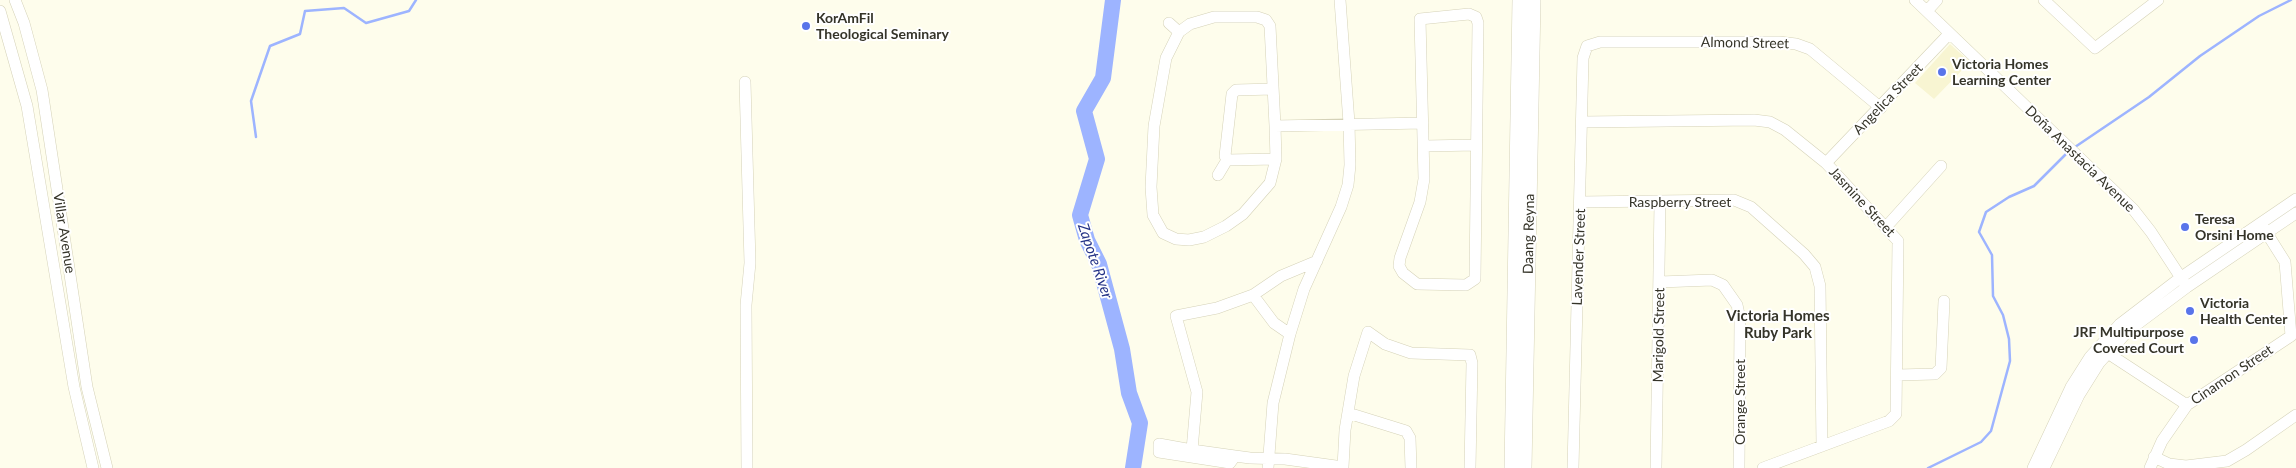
<!DOCTYPE html>
<html>
<head>
<meta charset="utf-8">
<style>
	body { margin:0 }
	canvas { display:block; background:#fefdec }
</style>
</head>
<body>
<canvas width="2296" height="468"></canvas>
<script>
const context = document.querySelector('canvas').getContext('2d');
context.lineJoin = 'round';
function paint(path, color) { context.fillStyle = color; context.fill(path, 'evenodd'); }
const poly = rows => new Path2D(rows.map(r => 'M' + r).join(''));
function stroke(path, color, width, dash) { context.strokeStyle = color; context.lineWidth = width; context.lineCap = dash ? 'butt' : 'round'; context.setLineDash(dash || []); context.stroke(path); }
function label(font, color, halo, rows, align = 'center') {
  context.font = font + ' Lato,sans-serif'; context.lineWidth = 4; context.setLineDash([]); context.textBaseline = 'middle'; context.strokeStyle = halo; context.fillStyle = color; for (const [text, x, y, turn = 0] of rows) {
    context.save(); context.translate(x, y); context.rotate((+turn || 0) * Math.PI / 180); context.textAlign = isNaN(turn) ? turn : align; if (halo) context.strokeText(text, 0, 0); context.fillText(text, 0, 0); context.restore();
  }
}
paint(poly([
	[1950,44,1970,62,1934,99,1915,83]
]), '#f8f5d2');
stroke(poly([
	[256,137,251,101,270,46,300,34,305,11,344,8,366,23,409,11,416,0],
	[2075,147,2149,97,2200,56,2259,16,2291,0],
	[1928,468,1981,442,1991,431,2010,361,2009,339,2003,315,1993,296,1992,255,1979,232,1986,212,2009,197,2034,186,2068,152]
]), '#9db4ff', 2.5);
stroke(poly([
	[1113,0,1103,78,1084,111,1097,159,1080,215,1087,240,1099,264,1122,349,1129,393,1140,423,1133,468]
]), '#9db4ff', 16);
const minor = poly([
	[15,0,24,23,42,90,87,387,107,468],
	[1915,0,2133,209,2151,232,2187,287],
	[2044,0,2095,48,2158,0],
	[0,11,27,106,74,387,93,468],
	[1927,11,1937,0],
	[1469,14,1476,17,1478,23,1475,279,1466,285,1417,284,1403,273,1399,266,1400,258,1420,202,1424,179,1420,19,1469,14],
	[1169,23,1179,32],
	[745,82,750,263,746,305,747,468],
	[1273,89,1236,90,1232,94,1225,156,1227,160,1276,159],
	[1582,122,1754,120,1770,122,1785,130,1826,163,1898,241,1896,414,1889,421,1763,468],
	[1275,126,1270,26,1266,20,1257,17,1214,17,1190,24,1179,32,1166,58,1154,126,1151,187,1153,215,1163,233,1176,239,1189,240,1204,237,1226,226,1243,214,1270,183,1276,159,1275,126,1423,123],
	[1425,146,1476,145],
	[1826,163,1949,34],
	[1218,175,1227,160],
	[1580,202,1734,200,1751,207,1804,254,1815,267,1820,286,1822,446],
	[1886,227,1941,166],
	[2263,227,2285,262,2291,336],
	[1660,282,1712,280,1723,285,1737,305,1740,319,1739,468],
	[1253,295,1274,323,1290,334],
	[2103,350,2187,405],
	[1898,375,1935,374,1941,368,1944,301],
	[1348,413,1406,431,1410,438,1411,468],
	[1192,450,1197,392,1176,316,1217,308,1253,295,1281,276,1317,261],
	[1235,456,1230,463,1159,452,1159,444,1192,450,1235,456,1250,458,1285,459,1343,467,1345,430,1354,376,1368,332,1385,344,1411,353,1470,355,1472,363,1470,468],
	[2154,457,2169,464,2186,466,2227,461,2246,450,2296,415],
	[1268,468,1273,403,1290,334,1304,289,1341,207,1348,185,1350,165,1349,123,1340,0],
	[1573,468,1583,58,1587,46,1600,42,1779,42,1796,44,1810,49,1881,108],
	[1656,468,1660,202],
	[2033,468,2071,387,2090,357,2120,324,2180,278,2296,199],
	[2044,468,2079,395,2099,363,2128,331,2187,287,2296,213],
	[2150,468,2162,441,2187,405,2291,336]
]);
const major = poly([
	[1512,468,1520,0],
	[1524,468,1533,0]
]);
stroke(minor, '#d5d2b8', 12);
stroke(major, '#d5d2b8', 16);
stroke(minor, '#fff', 11);
stroke(major, '#fff', 15);
for (const [x, y, r, color] of [
	[806,26,5,"#5974ea"],
	[1942,72,5,"#5974ea"],
	[2185,227,5,"#5974ea"],
	[2190,311,5,"#5974ea"],
	[2194,340,5,"#5974ea"]
]) { const dot = new Path2D(); dot.arc(x, y, r, 0, 2 * Math.PI); context.fillStyle = color; context.fill(dot); stroke(dot, '#fff', 2); }
label('bold 14px', '#353429', '#fff', [
	["KorAmFil",816,18],
	["Theological Seminary",816,34],
	["Victoria Homes",1952,64],
	["Learning Center",1952,80],
	["Teresa",2195,219],
	["Orsini Home",2195,235],
	["Victoria",2200,303],
	["Health Center",2200,319],
	["JRF Multipurpose",2184,332,"right"],
	["Covered Court",2184,348,"right"]
], 'left');
label('14px', '#353429', '#fff', [
	["Almond Street",1745,43,1],
	["Angelica Street",1888,99,-46],
	["Doña Anastacia Avenue",2080,159,44],
	["Raspberry Street",1680,202],
	["Jasmine Street",1862,202,47],
	["Villar Avenue",64,233,81],
	["Daang Reyna",1529,234,-89],
	["Lavender Street",1579,257,-88],
	["Marigold Street",1659,335,-89],
	["Cinamon Street",2232,375,-34],
	["Orange Street",1740,402,-90]
]);
label('italic 15px', '#253387', '#fff', [
	["Zapote River",1095,261,71]
]);
label('bold 15px', '#353429', '#fff', [
	["Victoria Homes",1778,316],
	["Ruby Park",1778,333]
]);
</script>
</body>
</html>
